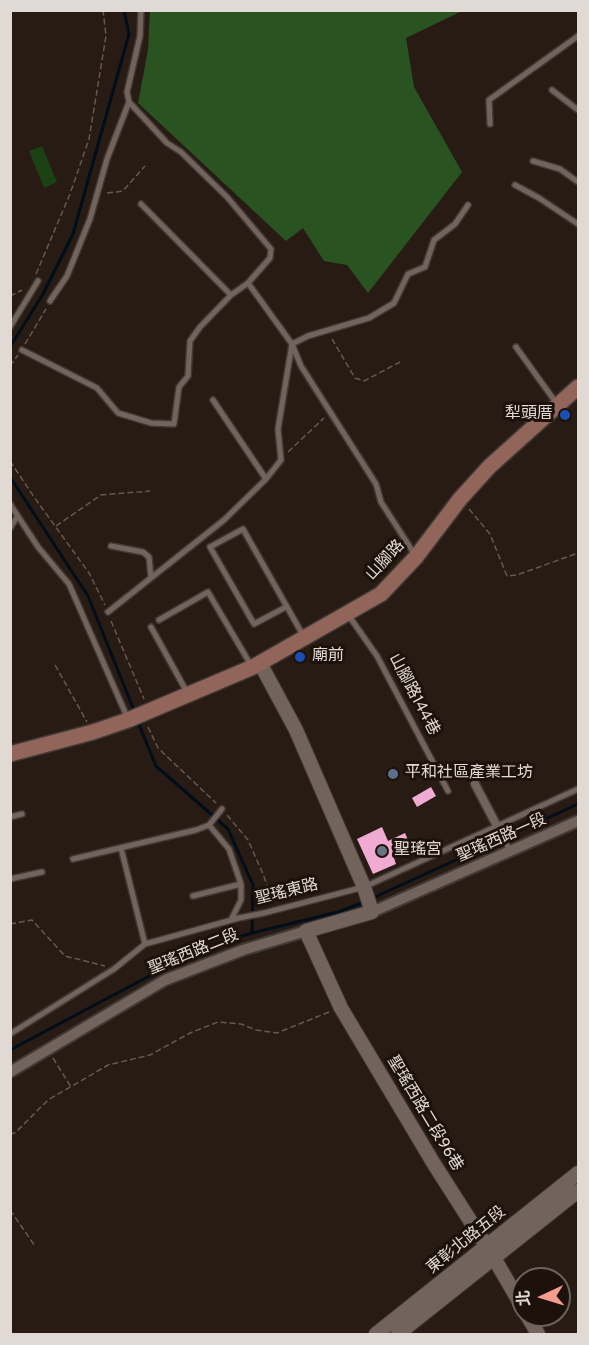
<!DOCTYPE html>
<html>
<head>
<meta charset="utf-8">
<style>
	body { margin:0 }
	#map { position:relative; width:589px; height:1345px; overflow:hidden; background:#271b14; font-family:Overpass,"Noto Sans TC",sans-serif }
	canvas { display:block }
	.frame { position:absolute; inset:0; border:12px solid #e1d9d4; pointer-events:none }
	.north { position:absolute; left:511px; top:1267px; width:60px; height:60px; box-sizing:border-box; background:#1d120b; border:2px solid #6b625b; border-radius:50%; rotate:266deg; font-size:16px; font-weight:700; line-height:24px; text-align:center; color:#e1d9d4 }
	.north::after { content:''; display:block; margin:auto; width:21px; height:27px; background:#f59d8e; clip-path:polygon(50% 0,100% 100%,50% 72%,0 100%) }
</style>
</head>
<body>
<div id="map">
<canvas width="589" height="1345"></canvas>
<div class="frame"></div>
<div class="north">北</div>
</div>
<script>
const context = document.querySelector('canvas').getContext('2d');
context.lineJoin = 'round';
function paint(path, color) { context.fillStyle = color; context.fill(path, 'evenodd'); }
const poly = rows => new Path2D(rows.map(r => 'M' + r).join(''));
function stroke(path, color, width, dash) { context.strokeStyle = color; context.lineWidth = width; context.lineCap = dash ? 'butt' : 'round'; context.setLineDash(dash || []); context.stroke(path); }
function label(font, color, halo, rows, align = 'center') {
  context.font = font + ' Overpass,"Noto Sans TC",sans-serif'; context.lineWidth = 6; context.setLineDash([]); context.textBaseline = 'middle'; context.strokeStyle = halo; context.fillStyle = color; for (const [text, x, y, turn = 0] of rows) {
    context.save(); context.translate(x, y); context.rotate((+turn || 0) * Math.PI / 180); context.textAlign = isNaN(turn) ? turn : align; if (halo) context.strokeText(text, 0, 0); context.fillText(text, 0, 0); context.restore();
  }
}
paint(poly([
	[42,146,57,182,44,188,29,151]
]), '#1b4115');
paint(poly([
	[150,11,462,11,406,38,414,87,462,172,368,293,347,265,324,261,303,228,286,241,138,103,148,50]
]), '#295422');
stroke(poly([
	[10,347,43,294,73,234,129,34,124,10],
	[10,477,88,596,135,713],
	[138,722,156,766,228,829,253,885,252,932],
	[373,898,578,804],
	[10,1050,202,948,252,933,338,912,364,902]
]), '#000e1a', 3);
paint(poly([
	[431,787,436,796,417,807,412,798],
	[382,827,388,841,405,833,411,847,393,855,396,864,373,874,357,839]
]), '#efabd2');
const service = poly([
	[552,90,578,110],
	[490,124,489,100,578,36],
	[533,161,560,169,578,182],
	[515,185,539,198,578,224],
	[141,204,231,295],
	[248,283,292,344,301,366,376,484,381,502,415,555],
	[50,301,67,276,90,219,107,159,129,102,127,92,140,36,141,10],
	[10,327,38,281],
	[516,347,557,404],
	[22,350,97,388,118,413,151,423,174,424,179,387,188,376,190,341,200,327,231,295,248,283,270,258,271,249,227,197,181,152,167,143,129,102],
	[213,400,266,479],
	[10,504,38,547,69,584,128,719],
	[10,528,17,517],
	[111,546,143,552,149,557,151,577],
	[286,607,254,624,210,547,243,529,304,637],
	[108,612,224,520,266,479,281,460,278,429,292,344,308,336,369,318,394,303,408,274,425,267,434,240,455,224,468,205],
	[349,616,377,656,448,791],
	[159,620,208,592,252,667],
	[151,627,188,694],
	[10,817,22,814],
	[209,825,229,849,241,884,241,900,231,920],
	[497,826,510,851],
	[121,848,145,944],
	[73,859,196,830,209,825,222,809],
	[10,879,42,872],
	[193,896,241,884],
	[10,1034,114,969,145,944,239,918,264,913,364,887,578,789]
]);
const pedestrian = poly([
	[475,784,497,826]
]);
const minor = poly([
	[372,912,578,821],
	[10,1072,165,980,243,950,306,931]
]);
const tertiary = poly([
	[260,663,296,730,364,887,372,912,306,931,341,1008,434,1164,494,1258,523,1308],
	[527,1315,538,1334],
	[376,1334,578,1173],
	[398,1334,578,1191]
]);
const secondary = poly([
	[10,754,93,732,128,720,253,667,381,594,416,557,460,499,490,466,578,387]
]);
stroke(service, '#413934', 8);
stroke(pedestrian, '#413934', 11);
stroke(minor, '#413934', 14);
stroke(tertiary, '#413934', 16);
stroke(secondary, '#413934', 18);
stroke(poly([
	[107,193,123,191,145,166],
	[36,274,70,194,89,139,106,36,103,10],
	[10,296,22,290],
	[332,339,355,378,364,381,400,362],
	[25,344,46,309],
	[10,366,18,355],
	[288,452,324,418],
	[10,461,34,497,89,573,105,605],
	[469,509,490,534,507,576,517,575,578,553],
	[56,526,101,495,150,491],
	[111,621,144,699],
	[55,665,87,722],
	[148,727,158,748,216,803],
	[227,815,248,840,263,874,272,899,271,903],
	[10,924,32,920,65,956,105,966],
	[53,1058,71,1087],
	[10,1135,16,1132,48,1100,108,1065,150,1055,190,1033,218,1022,241,1024,256,1030,277,1033,329,1012],
	[10,1210,35,1246]
]), '#645953', 1.5, [6, 3]);
stroke(service, '#72645c', 5);
stroke(pedestrian, '#72645c', 8);
stroke(minor, '#72645c', 10);
stroke(tertiary, '#72645c', 14);
stroke(secondary, '#916559', 15);
for (const [x, y, r, color] of [
	[565,415,6,"#1a4fb4"],
	[300,657,6,"#1a4fb4"],
	[393,774,6,"#5c6f8a"],
	[382,851,6,"#6b7280"]
]) { const dot = new Path2D(); dot.arc(x, y, r, 0, 2 * Math.PI); context.fillStyle = color; context.fill(dot); stroke(dot, '#1d120b', 2); }
label('16px', '#e1d9d4', '#1d120b', [
	["犁頭厝",553,415,"right"],
	["廟前",312,657],
	["平和社區產業工坊",405,774],
	["聖瑤宮",394,851]
], 'left');
label('16px', '#e1d9d4', '#1d120b', [
	["山腳路",386,561,-47],
	["山腳路144巷",413,695,62],
	["聖瑤西路一段",502,839,-24],
	["聖瑤東路",287,893,-14],
	["聖瑤西路二段",194,953,-22],
	["聖瑤西路二段96巷",424,1114,59],
	["東彰北路五段",467,1241,-39]
]);
</script>
</body>
</html>
